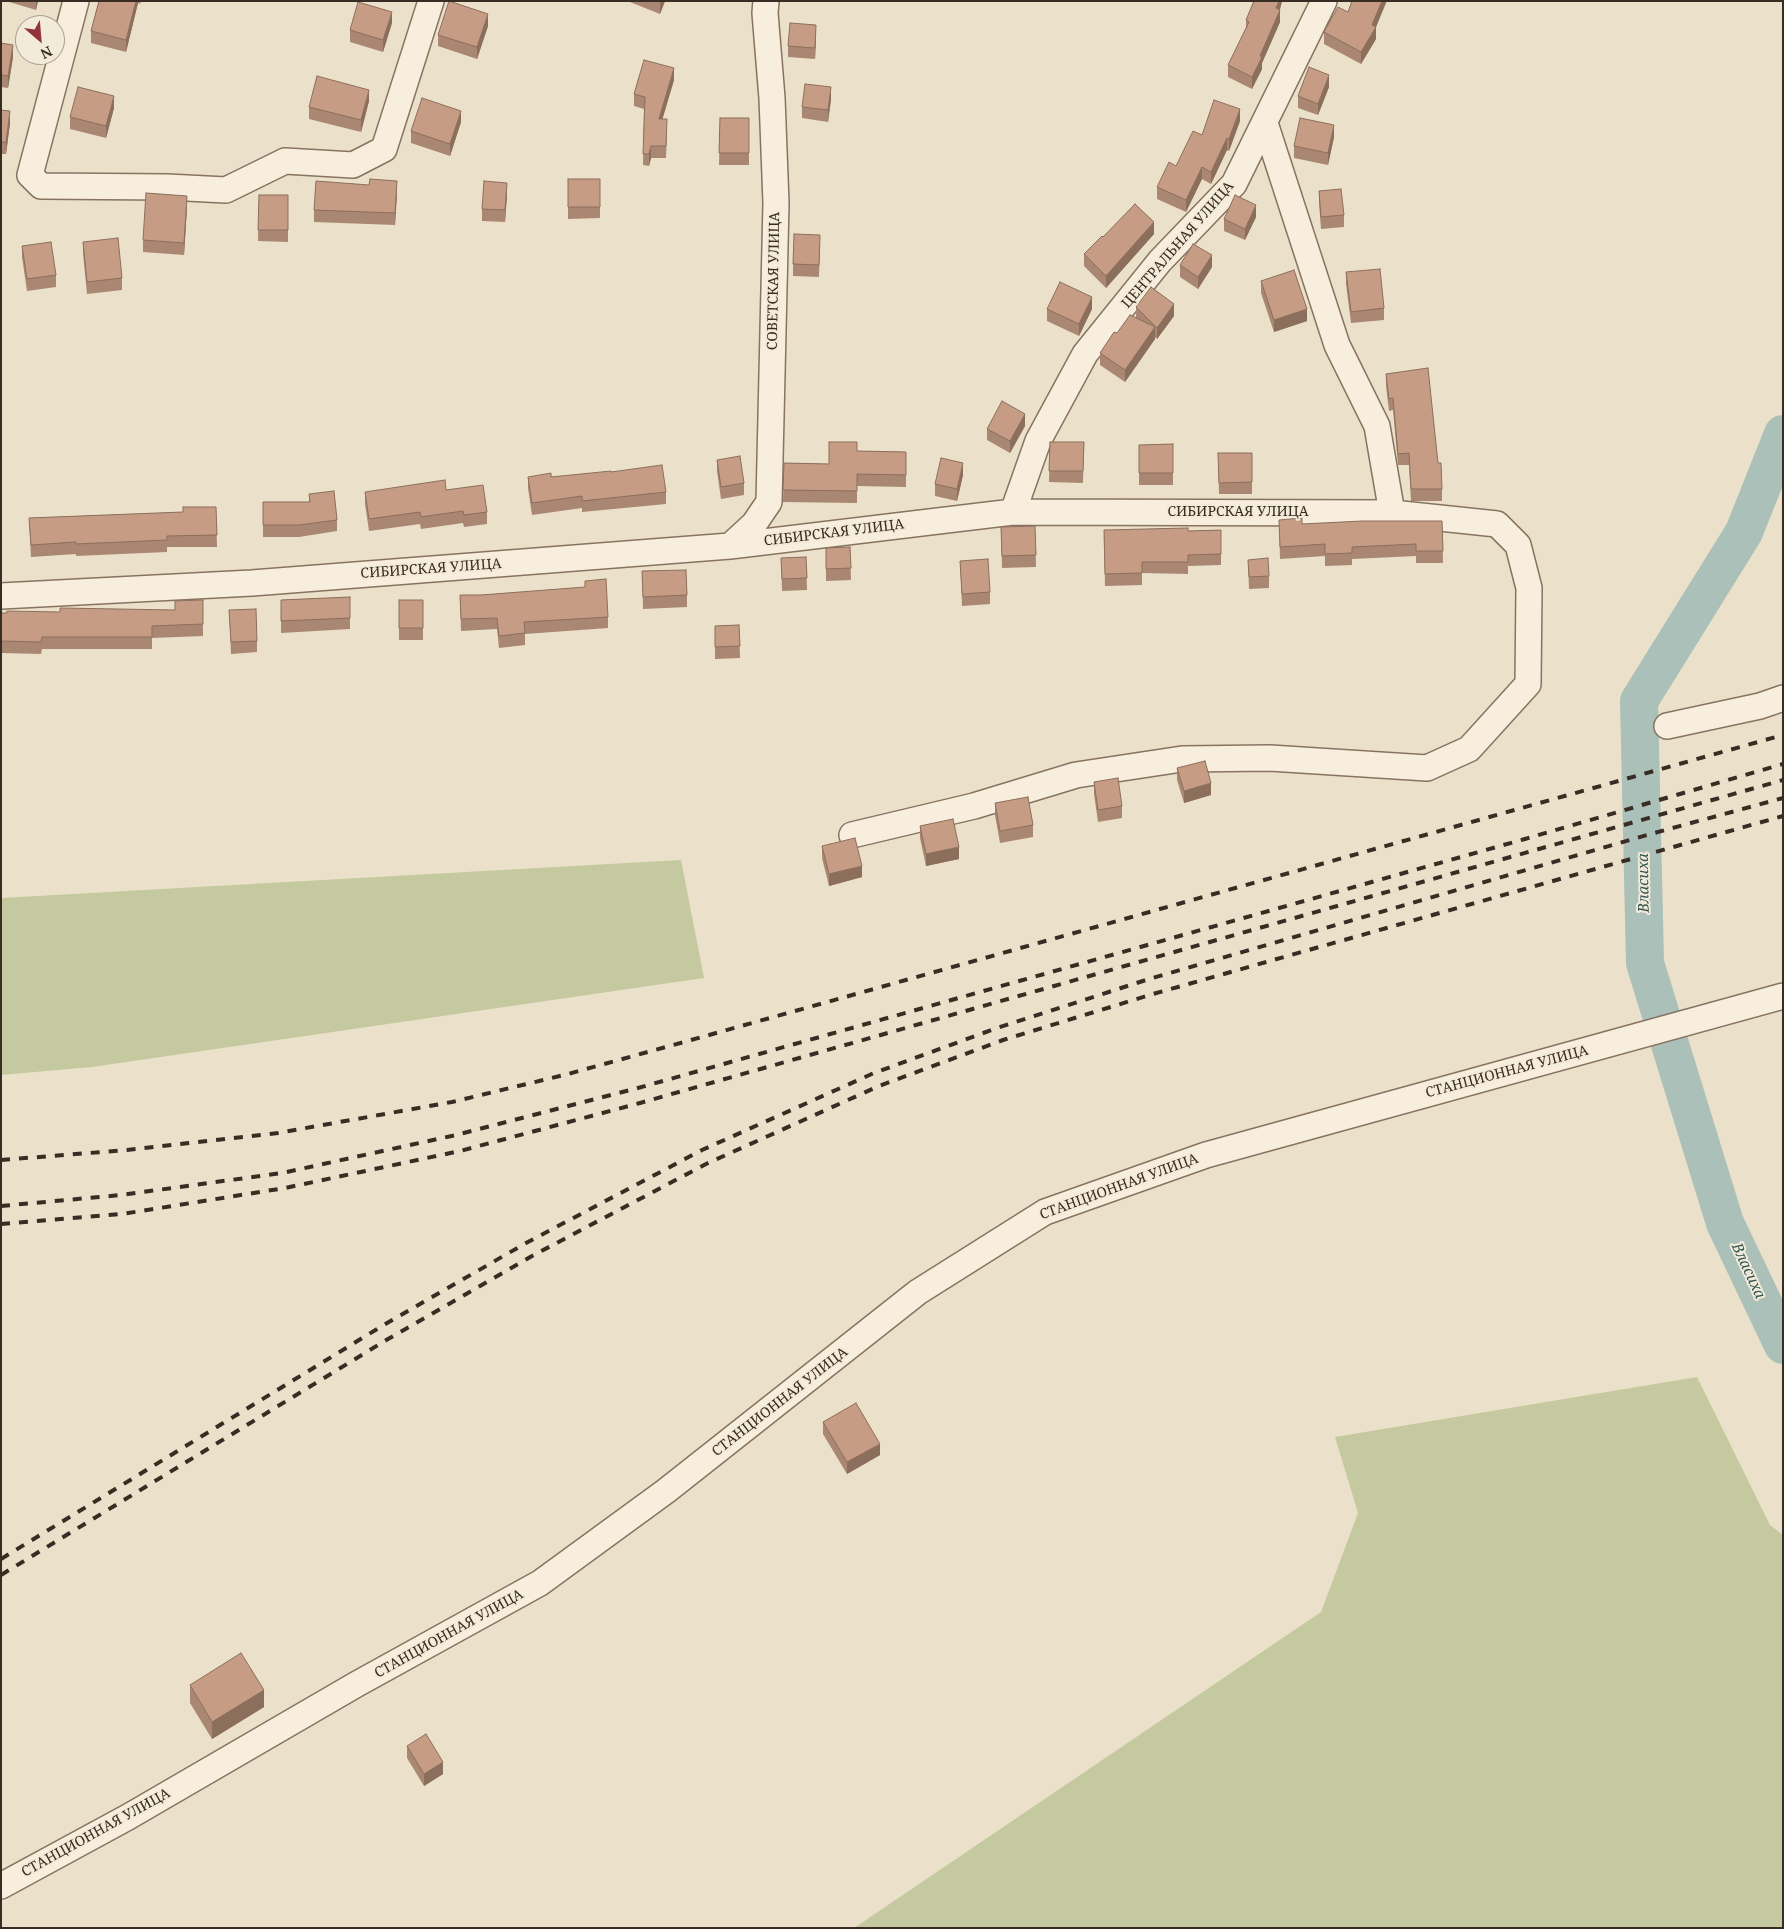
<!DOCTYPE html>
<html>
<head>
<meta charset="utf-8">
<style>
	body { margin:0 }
	#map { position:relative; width:1784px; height:1929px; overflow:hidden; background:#ebe1ca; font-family:"Noto Serif",serif }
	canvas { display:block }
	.frame { position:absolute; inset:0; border:2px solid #392c22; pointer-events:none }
	.north { position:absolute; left:15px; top:15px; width:50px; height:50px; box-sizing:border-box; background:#f3ebd9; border:1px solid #a99f90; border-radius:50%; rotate:153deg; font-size:14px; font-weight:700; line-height:20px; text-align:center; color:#392c22 }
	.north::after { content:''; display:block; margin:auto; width:18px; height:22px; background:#913538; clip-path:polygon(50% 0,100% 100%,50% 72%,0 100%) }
</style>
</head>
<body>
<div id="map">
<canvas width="1784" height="1929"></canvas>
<div class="frame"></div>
<div class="north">N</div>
</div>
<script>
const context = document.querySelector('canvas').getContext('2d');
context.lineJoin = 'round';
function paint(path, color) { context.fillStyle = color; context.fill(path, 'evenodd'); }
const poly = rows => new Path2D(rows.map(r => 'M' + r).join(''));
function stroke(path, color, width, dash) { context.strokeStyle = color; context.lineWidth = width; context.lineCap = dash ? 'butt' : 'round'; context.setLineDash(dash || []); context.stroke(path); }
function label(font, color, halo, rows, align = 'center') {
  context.font = font + ' "Noto Serif",serif'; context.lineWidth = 4; context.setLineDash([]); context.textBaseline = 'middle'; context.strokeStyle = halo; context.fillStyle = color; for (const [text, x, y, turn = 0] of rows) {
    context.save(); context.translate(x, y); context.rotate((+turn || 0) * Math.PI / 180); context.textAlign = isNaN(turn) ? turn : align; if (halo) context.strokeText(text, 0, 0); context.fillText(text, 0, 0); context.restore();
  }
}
paint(poly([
	[681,860,704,978,92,1067,1,1075,1,898],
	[1697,1377,1770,1525,1783,1535,1783,1928,854,1928,1321,1612,1358,1513,1335,1437]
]), '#c5c99f');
stroke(poly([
	[1783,434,1744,532,1639,701,1645,963,1725,1223,1783,1345]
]), '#aac0b9', 38);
const minor = poly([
	[76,1,30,175,41,186,167,187,226,190,285,161,353,165,384,149,431,1],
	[1265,123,1337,345,1377,426,1392,513],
	[1013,512,1038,441,1085,354,1160,261,1234,184,1324,1],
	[730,546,754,524,769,502,776,203,772,98,765,13,766,1],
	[1,596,252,583,730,546,1013,512,1392,513,1497,524,1518,545,1529,588,1528,684,1469,749,1427,768,1270,758,1182,759,1076,775,974,806,852,835],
	[1667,726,1760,706,1783,698],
	[1,1886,128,1817,357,1684,540,1583,666,1491,918,1292,1045,1212,1206,1155,1783,996]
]);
stroke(minor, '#877360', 28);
stroke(minor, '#f7eedd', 25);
stroke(poly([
	[1,1160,127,1150,278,1133,452,1102,568,1074,684,1042,1783,735],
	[1,1206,121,1195,282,1173,456,1135,638,1088,1525,839,1783,764],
	[1,1224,122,1214,285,1188,460,1151,640,1103,1783,780],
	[1,1559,382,1326,526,1243,702,1150,874,1073,997,1028,1149,979,1647,835,1783,798],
	[1,1575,388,1339,532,1256,706,1164,879,1086,1003,1040,1153,994,1783,816]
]), '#392c22', 4, [9, 9]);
paint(poly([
	[6,1,38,1,36,10],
	[99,1,141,1,140,4,138,3,126,52,91,43,91,31],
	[630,1,665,1,660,14,630,2],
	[1254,1,1282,1,1280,10,1280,22,1262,63,1262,69,1252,89,1228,77,1228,65,1246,28,1246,20],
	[1386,1,1376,27,1376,39,1361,64,1324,44,1324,32,1348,12],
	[392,23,383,52,350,42,350,30],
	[488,26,477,59,438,46,438,35],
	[816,37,815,59,788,57,788,46],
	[1,43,13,57,8,88,1,87],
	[674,80,662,119,667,131,666,158,651,158,649,166,643,165,644,109,634,106,634,94],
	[1329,87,1318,115,1298,108,1298,96],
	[831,99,828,122,802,118,802,107],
	[369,101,361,132,309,119,309,107],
	[114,108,106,138,70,129,70,117],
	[1,110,10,123,6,154,1,154],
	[720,118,749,118,749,165,719,165],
	[1240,121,1229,151,1227,150,1211,184,1202,179,1186,212,1157,199,1157,187,1176,166,1202,135],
	[461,122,450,156,411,143,411,131],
	[1334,137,1328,165,1294,158,1294,146],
	[568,179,600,179,600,218,568,219],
	[1319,191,1344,215,1344,227,1321,229,1319,203],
	[397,193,395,225,314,222,314,210],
	[259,195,288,195,288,242,258,241],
	[507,195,505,222,482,221,482,209],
	[187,207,184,255,143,252,143,240],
	[1256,217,1245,240,1224,231,1224,219],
	[1154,234,1106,288,1084,266,1084,254,1103,237],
	[83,242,122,278,122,290,87,294,83,253],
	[22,246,56,275,56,287,27,291,22,257],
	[820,246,819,277,793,276,793,264],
	[1180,265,1212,267,1198,289,1180,277],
	[1346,272,1384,308,1384,320,1351,323,1346,284],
	[1261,281,1307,321,1274,332,1261,293],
	[1136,307,1174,316,1157,339,1155,337,1155,339,1125,382,1100,365,1100,353,1117,333,1136,318],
	[1047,309,1092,309,1079,336,1047,321],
	[1386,374,1438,463,1442,489,1442,501,1411,501,1409,465,1398,465,1393,410,1389,411,1386,386],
	[1025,426,1010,453,987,440,987,429],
	[1050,442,1084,442,1083,483,1049,482],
	[1173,444,1173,485,1139,485,1139,445],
	[857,451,906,452,906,487,857,486,857,503,783,502,784,463,829,464],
	[1218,453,1252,453,1252,494,1219,494],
	[717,460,744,483,744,495,721,499,717,471],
	[611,472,666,492,666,504,582,512,582,508,532,515,528,488,528,477,551,477],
	[963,475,957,501,935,496,935,484],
	[446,490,487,512,487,524,464,527,463,523,421,529,420,524,369,531,365,504,365,492],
	[309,494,337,520,337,531,299,537,263,537,263,502,309,502],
	[216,507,217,547,167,547,167,552,76,556,76,554,31,557,29,518,183,512],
	[1279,520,1302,524,1442,521,1443,563,1416,563,1416,556,1352,559,1352,565,1325,566,1325,556,1280,559],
	[1035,526,1036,567,1002,568,1001,527],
	[1104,530,1188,531,1221,530,1221,565,1188,566,1188,574,1142,573,1142,585,1105,586],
	[850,547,851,580,826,581,826,548],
	[806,557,807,590,782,591,781,558],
	[1248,560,1269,576,1269,588,1249,589],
	[960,561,990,592,990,604,962,606],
	[642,571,687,595,687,607,643,609],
	[460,595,608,617,608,628,525,634,525,645,499,648,497,629,461,631],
	[350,597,350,629,281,633,281,600],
	[203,600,203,636,152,638,152,649,42,649,41,654,1,653,1,613,175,610],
	[399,600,423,600,423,640,399,640],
	[229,610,257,641,257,652,231,654],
	[739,625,740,658,715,659,715,626],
	[1177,768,1211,795,1184,803,1177,780],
	[1094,782,1122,806,1122,818,1098,822,1094,794],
	[995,803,1033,825,1033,837,1000,843,995,815],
	[920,826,959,859,926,866,920,838],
	[822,846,862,877,829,886,822,858],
	[823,1422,880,1455,847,1474,823,1434],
	[190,1685,264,1707,212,1739,190,1703],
	[407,1746,443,1774,424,1786,407,1758]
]), '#aa8772');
paint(poly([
	[36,1,38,1,36,10],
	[136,1,138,1,138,3,126,52,126,40],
	[660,1,665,1,660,14],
	[1279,1,1282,1,1279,12,1280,10,1280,22,1262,63,1262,69,1252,89,1252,77,1260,56],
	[1382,1,1386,1,1386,3,1376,27,1376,39,1361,64,1361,52],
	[392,12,392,23,383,52,383,40],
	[488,14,488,26,477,59,477,47],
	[816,25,816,37,815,59,815,48],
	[13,45,13,57,8,88,8,76],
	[674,68,674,80,659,131,659,119],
	[1329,75,1329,87,1318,115,1318,104],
	[831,87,831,99,828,122,828,110],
	[369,90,369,101,361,132,361,120],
	[114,96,114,108,106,138,106,126],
	[1240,109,1240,121,1229,151,1229,139],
	[10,111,10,123,6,154,6,142],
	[461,111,461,122,450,156,450,144],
	[1334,125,1334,137,1328,165,1328,153],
	[1227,138,1227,150,1211,184,1211,172],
	[651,146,651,158,649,166,649,154],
	[1202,167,1202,179,1186,212,1186,200],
	[397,181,397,193,395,225,395,213],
	[507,183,507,195,505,222,505,210],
	[187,196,187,207,184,255,184,243],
	[1256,205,1256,217,1245,240,1245,229],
	[1154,222,1154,234,1106,288,1106,276],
	[1212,255,1212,267,1198,289,1198,277],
	[1092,297,1092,309,1079,336,1079,324],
	[1174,304,1174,316,1157,339,1157,328],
	[1307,309,1307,321,1274,332,1274,320],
	[1155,327,1155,339,1125,382,1125,370],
	[1025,414,1025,426,1010,453,1010,441],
	[963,463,963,475,957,501,957,489],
	[1211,783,1211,795,1184,803,1184,791],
	[959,847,959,859,926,866,926,854],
	[862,866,862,877,829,886,829,874],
	[880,1444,880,1455,847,1474,847,1462],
	[264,1690,264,1707,212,1739,212,1722],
	[443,1762,443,1774,424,1786,424,1774]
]), '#8b6e5c');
const building = poly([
	[99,1,136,1,126,40,91,31,99,1],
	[449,1,488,14,477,47,438,35,449,1],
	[1254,1,1279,1,1276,8,1280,10,1260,56,1262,57,1252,77,1228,65,1249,22,1246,20,1254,1],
	[1352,1,1382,1,1372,25,1376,27,1361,52,1324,32,1338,7,1348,12,1352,1],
	[358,2,392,12,383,40,350,30,358,2],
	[790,23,816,25,815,48,788,46,790,23],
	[1,43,13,45,8,76,1,75,1,43],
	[644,60,674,68,659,119,667,119,666,146,651,146,649,154,643,154,645,97,634,94,644,60],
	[1309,67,1329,75,1318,104,1298,96,1309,67],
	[317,76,369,90,361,120,309,107,317,76],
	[805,84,831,87,828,110,802,107,805,84],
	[78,87,114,96,106,126,70,117,78,87],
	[422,98,461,111,450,144,411,131,422,98],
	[1214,100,1240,109,1229,139,1227,138,1211,172,1202,167,1186,200,1157,187,1169,162,1176,166,1193,131,1202,135,1214,100],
	[1,110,10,111,6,142,1,142,1,110],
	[720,118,749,118,749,153,719,153,720,118],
	[1300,118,1334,125,1328,153,1294,146,1300,118],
	[370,179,397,181,395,213,314,210,316,181,369,185,370,179],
	[568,179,600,179,600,207,568,207,568,179],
	[484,181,507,183,505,210,482,209,484,181],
	[1341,189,1344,215,1321,217,1319,191,1341,189],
	[146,193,187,196,184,243,143,240,146,193],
	[259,195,288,195,288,230,258,230,259,195],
	[1235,195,1256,205,1245,229,1224,219,1235,195],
	[1135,204,1154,222,1106,276,1084,254,1102,236,1103,237,1135,204],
	[794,234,820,235,819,265,793,264,794,234],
	[118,238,122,278,87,282,83,242,118,238],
	[51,242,56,275,27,279,22,246,51,242],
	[1193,244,1212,255,1198,277,1180,265,1193,244],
	[1380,269,1384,308,1351,312,1346,272,1380,269],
	[1294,270,1307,309,1274,320,1261,281,1294,270],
	[1060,282,1092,297,1079,324,1047,309,1060,282],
	[1151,287,1174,304,1157,328,1136,307,1151,287],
	[1130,315,1155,327,1125,370,1100,353,1114,332,1117,333,1130,315],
	[1428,368,1438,463,1441,463,1442,489,1411,489,1409,453,1398,454,1393,398,1389,399,1386,374,1428,368],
	[1002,401,1025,414,1010,441,987,429,1002,401],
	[829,442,857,442,857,451,906,452,906,475,857,474,857,491,783,490,784,463,829,464,829,442],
	[1050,442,1084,442,1083,471,1049,471,1050,442],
	[1173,444,1173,473,1139,473,1139,445,1173,444],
	[1218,453,1252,453,1252,482,1219,483,1218,453],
	[740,456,744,483,721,487,717,460,740,456],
	[941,458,963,463,957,489,935,484,941,458],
	[662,465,666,492,582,501,582,496,532,503,528,477,551,473,551,477,611,471,611,472,662,465],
	[445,480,446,490,483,485,487,512,464,515,463,511,421,517,420,512,369,519,365,492,445,480],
	[334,491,337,520,299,525,263,525,263,502,310,502,309,494,334,491],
	[183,507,216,507,217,535,167,536,167,540,76,544,76,542,31,545,29,518,183,512,183,507],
	[1302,518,1302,524,1362,521,1442,521,1443,551,1416,551,1416,544,1352,547,1352,553,1325,554,1325,544,1280,547,1279,520,1302,518],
	[1035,526,1036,555,1002,556,1001,527,1035,526],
	[1188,528,1188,531,1221,530,1221,554,1188,555,1188,562,1142,562,1142,573,1105,574,1104,530,1188,528],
	[850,547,851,568,826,569,826,548,850,547],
	[806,557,807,578,782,579,781,558,806,557],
	[1268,558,1269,576,1249,577,1248,560,1268,558],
	[988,559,990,592,962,594,960,561,988,559],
	[686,570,687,595,643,597,642,571,686,570],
	[606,579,608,617,524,622,525,633,499,636,497,618,461,619,460,595,481,595,585,587,585,581,606,579],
	[350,597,350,618,281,621,281,600,350,597],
	[203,600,203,624,152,626,152,637,42,637,41,642,1,641,1,613,7,613,7,611,60,612,60,608,175,610,175,601,203,600],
	[399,600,423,600,423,628,399,628,399,600],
	[256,609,257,641,231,642,229,610,256,609],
	[739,625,740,646,715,647,715,626,739,625],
	[1205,761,1211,783,1184,791,1177,768,1205,761],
	[1118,778,1122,806,1098,810,1094,782,1118,778],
	[1028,797,1033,825,1000,831,995,803,1028,797],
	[953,819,959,847,926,854,920,826,953,819],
	[855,838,862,866,829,874,822,846,855,838],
	[856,1403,880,1444,847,1462,823,1422,856,1403],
	[241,1653,264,1690,212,1722,190,1685,241,1653],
	[426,1734,443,1762,424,1774,407,1746,426,1734]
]);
paint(building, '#c69d84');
stroke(building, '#8b6e5c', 1);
label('14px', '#392c22', '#f3ebd9', [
	["ЦЕНТРАЛЬНАЯ УЛИЦА",1178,245,-49],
	["СОВЕТСКАЯ УЛИЦА",774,281,-89],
	["СИБИРСКАЯ УЛИЦА",1238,512],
	["СИБИРСКАЯ УЛИЦА",834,533,-7],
	["СИБИРСКАЯ УЛИЦА",431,569,-4],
	["СТАНЦИОННАЯ УЛИЦА",1507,1072,-15],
	["СТАНЦИОННАЯ УЛИЦА",1119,1187,-20],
	["СТАНЦИОННАЯ УЛИЦА",780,1402,-38],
	["СТАНЦИОННАЯ УЛИЦА",449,1634,-29],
	["СТАНЦИОННАЯ УЛИЦА",96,1833,-29]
]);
label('italic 15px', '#335754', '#f3ebd9', [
	["Власиха",1644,883,-91],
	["Власиха",1748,1271,65]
]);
</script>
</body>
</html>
